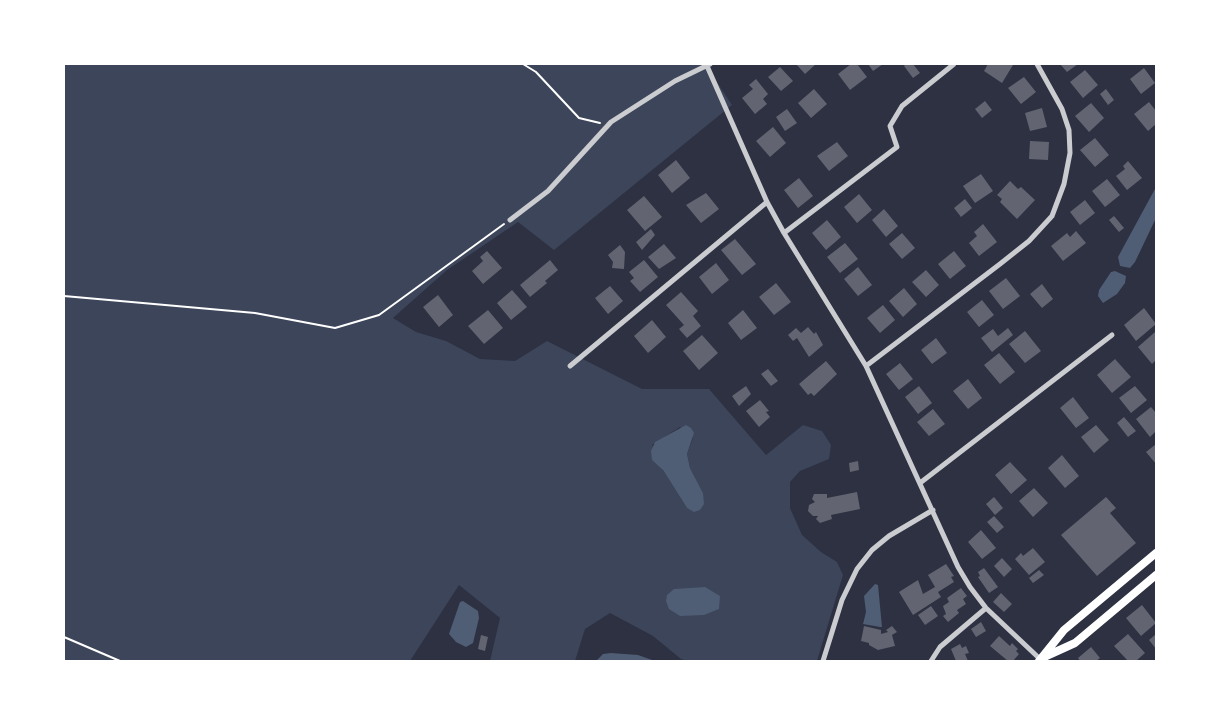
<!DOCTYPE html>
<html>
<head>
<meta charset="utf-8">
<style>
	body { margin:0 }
	#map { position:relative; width:1220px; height:725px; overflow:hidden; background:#2d3142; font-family:"Archivo Narrow",sans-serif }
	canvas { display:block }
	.frame { position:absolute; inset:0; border:65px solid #fff; pointer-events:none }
</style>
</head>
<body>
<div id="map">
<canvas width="1220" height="725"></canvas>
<div class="frame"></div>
</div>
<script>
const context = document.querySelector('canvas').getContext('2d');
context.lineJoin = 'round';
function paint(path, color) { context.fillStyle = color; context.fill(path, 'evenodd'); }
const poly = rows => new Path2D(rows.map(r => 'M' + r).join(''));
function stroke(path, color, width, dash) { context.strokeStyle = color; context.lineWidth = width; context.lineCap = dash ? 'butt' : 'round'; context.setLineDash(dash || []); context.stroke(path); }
paint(poly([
	[64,64,710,64,707,67,732,105,554,250,518,222,447,270,393,318,416,332,446,341,480,359,515,361,547,341,642,389,709,389,766,455,803,425,822,431,831,445,829,459,800,471,790,482,790,508,802,535,821,552,837,562,843,575,817,661,687,661,681,659,653,636,610,613,585,629,575,661,490,661,500,618,459,585,410,661,64,661],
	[680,427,693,438,687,454,690,468,703,493,687,508,663,470,652,445]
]), '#3c4559');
paint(poly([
	[1156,187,1156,218,1135,262,1130,268,1120,266,1118,257],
	[1115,271,1126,276,1125,283,1117,294,1103,303,1098,296,1099,290,1111,272],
	[686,425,691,428,694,433,687,454,690,468,703,493,704,504,700,510,694,512,687,508,663,470,652,460,651,451,655,442],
	[875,584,878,585,882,627,880,627,863,624,866,612,864,596],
	[705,587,720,596,719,609,704,615,680,616,669,609,666,601,667,595,674,589],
	[463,601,478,611,479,618,473,643,466,647,456,642,449,634,460,602],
	[611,653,638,655,655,661,596,661,603,654]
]), '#4f5d75');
paint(poly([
	[796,64,816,64,805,74],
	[851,64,857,64,867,77,850,90,838,74],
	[868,64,883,64,873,71],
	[906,64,913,64,920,73,913,78,904,66],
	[988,64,1012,64,1013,65,1002,83,984,71],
	[1060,64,1078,64,1067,72],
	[780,67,793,81,781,91,768,77],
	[1144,68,1155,83,1141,94,1130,79],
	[1085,70,1098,85,1083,98,1070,82],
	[1024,77,1036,92,1021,104,1008,88],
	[756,79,768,94,763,99,767,104,755,114,742,98,753,89,749,85],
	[814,89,827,104,811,118,798,103],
	[1106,89,1114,100,1108,105,1100,94],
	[985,101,992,110,982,118,975,109],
	[1149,102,1156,111,1156,124,1148,131,1134,114],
	[1091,103,1104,118,1089,132,1075,116],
	[1042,108,1047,127,1030,131,1025,113],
	[787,109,797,123,785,131,776,117],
	[773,127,786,143,770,157,756,141],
	[1095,138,1109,155,1095,167,1080,150],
	[1030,141,1049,142,1048,160,1029,159],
	[837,142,848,156,829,171,817,156],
	[676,160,690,178,672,193,658,175],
	[1128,161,1142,178,1127,190,1116,176,1125,169,1123,166],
	[981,174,993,191,975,203,963,186],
	[799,178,813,196,798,208,784,190],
	[1107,179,1120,195,1105,207,1092,191],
	[1010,181,1018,189,1021,187,1035,200,1017,219,1000,202,1002,199,997,195],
	[706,193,719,209,701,223,686,205],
	[859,194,872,210,857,223,844,207],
	[644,196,662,217,645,231,627,210],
	[965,199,972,208,961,217,954,208],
	[1085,200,1095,213,1080,225,1070,212],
	[884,209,898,226,886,237,872,220],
	[1114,216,1124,228,1119,232,1109,220],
	[827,220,841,237,826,250,812,233],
	[983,224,997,242,979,256,969,243,977,236,974,232],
	[651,229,655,235,642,250,636,242],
	[1076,231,1086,243,1063,261,1051,246,1067,233,1070,237],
	[902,233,915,248,902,259,889,244],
	[735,239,756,264,742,275,721,250],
	[845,243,858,259,840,273,827,257],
	[664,244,676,258,659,269,648,257],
	[620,245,625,252,624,269,612,268,613,262,608,255],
	[487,251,502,268,483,284,472,271,483,261,480,257],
	[954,251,966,266,950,279,938,264],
	[550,260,558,270,545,281,547,283,530,297,520,285],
	[644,260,658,277,640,292,630,281,634,278,629,272],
	[716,263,729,280,712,294,699,277],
	[858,267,872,285,858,296,844,279],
	[926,270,939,285,926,297,912,282],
	[1006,278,1020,296,1003,309,989,291],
	[776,283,791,302,774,315,759,297],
	[1042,284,1053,299,1042,308,1030,294],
	[610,286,623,301,608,314,595,298],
	[904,288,917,304,903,317,889,301],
	[512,290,527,307,511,320,497,303],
	[681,292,698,311,693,316,701,326,687,338,679,329,684,325,666,305],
	[438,295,453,315,439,327,423,307],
	[982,300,994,315,979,327,967,312],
	[883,305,895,320,880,333,867,318],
	[1144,308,1156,324,1136,341,1124,325],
	[488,310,503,328,484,344,468,326],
	[743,310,757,328,741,340,728,323],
	[652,320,666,337,648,353,634,336],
	[808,327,814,334,816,332,823,345,809,357,797,338,793,341,788,335,796,328,801,333],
	[1008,328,1013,335,992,352,981,338,993,329,998,336],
	[1025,331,1041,351,1025,363,1009,344],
	[1155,332,1156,360,1152,364,1138,347],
	[702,335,718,353,699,370,683,351],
	[936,338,947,353,932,364,921,350],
	[999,353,1015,372,1000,384,984,365],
	[1115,359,1131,377,1112,393,1097,375],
	[826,361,837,374,814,396,811,393,808,395,799,384],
	[900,363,913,379,899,390,886,374],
	[768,369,778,381,771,386,761,374],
	[968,379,982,398,968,409,953,391],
	[746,386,751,394,739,406,732,396],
	[919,386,932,403,918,414,905,397],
	[1135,386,1147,400,1131,413,1119,398],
	[1073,397,1089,418,1076,428,1060,408],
	[760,400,769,411,766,412,770,417,759,427,746,411],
	[1151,407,1156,413,1156,431,1150,437,1136,419],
	[933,409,945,424,929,436,917,422],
	[1124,417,1136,431,1128,437,1117,423],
	[1096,425,1109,440,1094,453,1081,437],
	[1156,444,1156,464,1146,452],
	[1062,455,1079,476,1065,488,1048,468],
	[858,461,859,470,850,472,849,463],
	[1010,462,1027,480,1011,494,995,475],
	[1034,488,1048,503,1033,517,1019,501],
	[857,492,860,509,831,515,832,519,820,523,816,519,818,516,813,516,808,511,809,505,815,502,812,499,814,494,827,494,827,498],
	[994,497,1003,508,995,515,986,504],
	[1106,497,1116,508,1110,513,1136,543,1097,576,1061,535],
	[994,516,1004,527,997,533,987,522],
	[981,530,996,548,982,559,968,542],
	[1033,548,1045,562,1029,575,1015,559,1021,553,1023,556],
	[1002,558,1012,569,1004,577,994,566],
	[946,564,954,576,951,577,954,582,938,592,941,597,913,615,899,592,918,580,923,594,935,587,928,575],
	[984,568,998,587,989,593,978,577,980,576,978,572],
	[1039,570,1044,575,1033,583,1029,578],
	[961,588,967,596,963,599,966,604,957,610,959,613,948,622,943,616,946,614,943,606,949,602,947,598],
	[1001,593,1012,604,1004,612,993,602],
	[1142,605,1156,623,1141,636,1126,618],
	[931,606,938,616,925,625,918,615],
	[981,622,986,631,976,637,971,629],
	[864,626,881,630,881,634,888,632,886,630,892,626,897,632,892,635,895,646,878,650,869,645,869,643,861,641],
	[1128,634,1145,653,1136,661,1128,661,1114,646],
	[1156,634,1156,649,1149,640],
	[481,635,488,637,485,651,478,649],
	[999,636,1010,646,1012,643,1018,649,1016,651,1019,654,1013,661,1008,661,990,646],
	[960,644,962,648,966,646,969,653,965,654,968,661,956,661,951,649],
	[1091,647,1100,658,1096,661,1080,661,1078,658]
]), '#626471');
stroke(poly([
	[523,64,536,72,579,118,600,123],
	[64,296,255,313,335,328,379,315,504,224],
	[64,637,120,661]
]), '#fff', 2);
stroke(poly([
	[707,66,767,202,784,233,866,366,958,567,970,587,986,608,1040,659],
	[510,220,548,191,611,122,675,81,710,64],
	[784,233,897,147,890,126,902,106,954,64],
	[570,366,767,202],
	[866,366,1000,264,1029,241,1052,216,1064,184,1070,153,1069,130,1062,109,1037,64],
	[920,483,1112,335],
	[823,661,842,600,857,569,872,550,889,536,933,510],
	[931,661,940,647,986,608]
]), '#caccd0', 5);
stroke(poly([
	[1042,658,1075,643,1156,575],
	[1039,661,1064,630,1156,553]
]), '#fff', 8);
</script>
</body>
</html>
